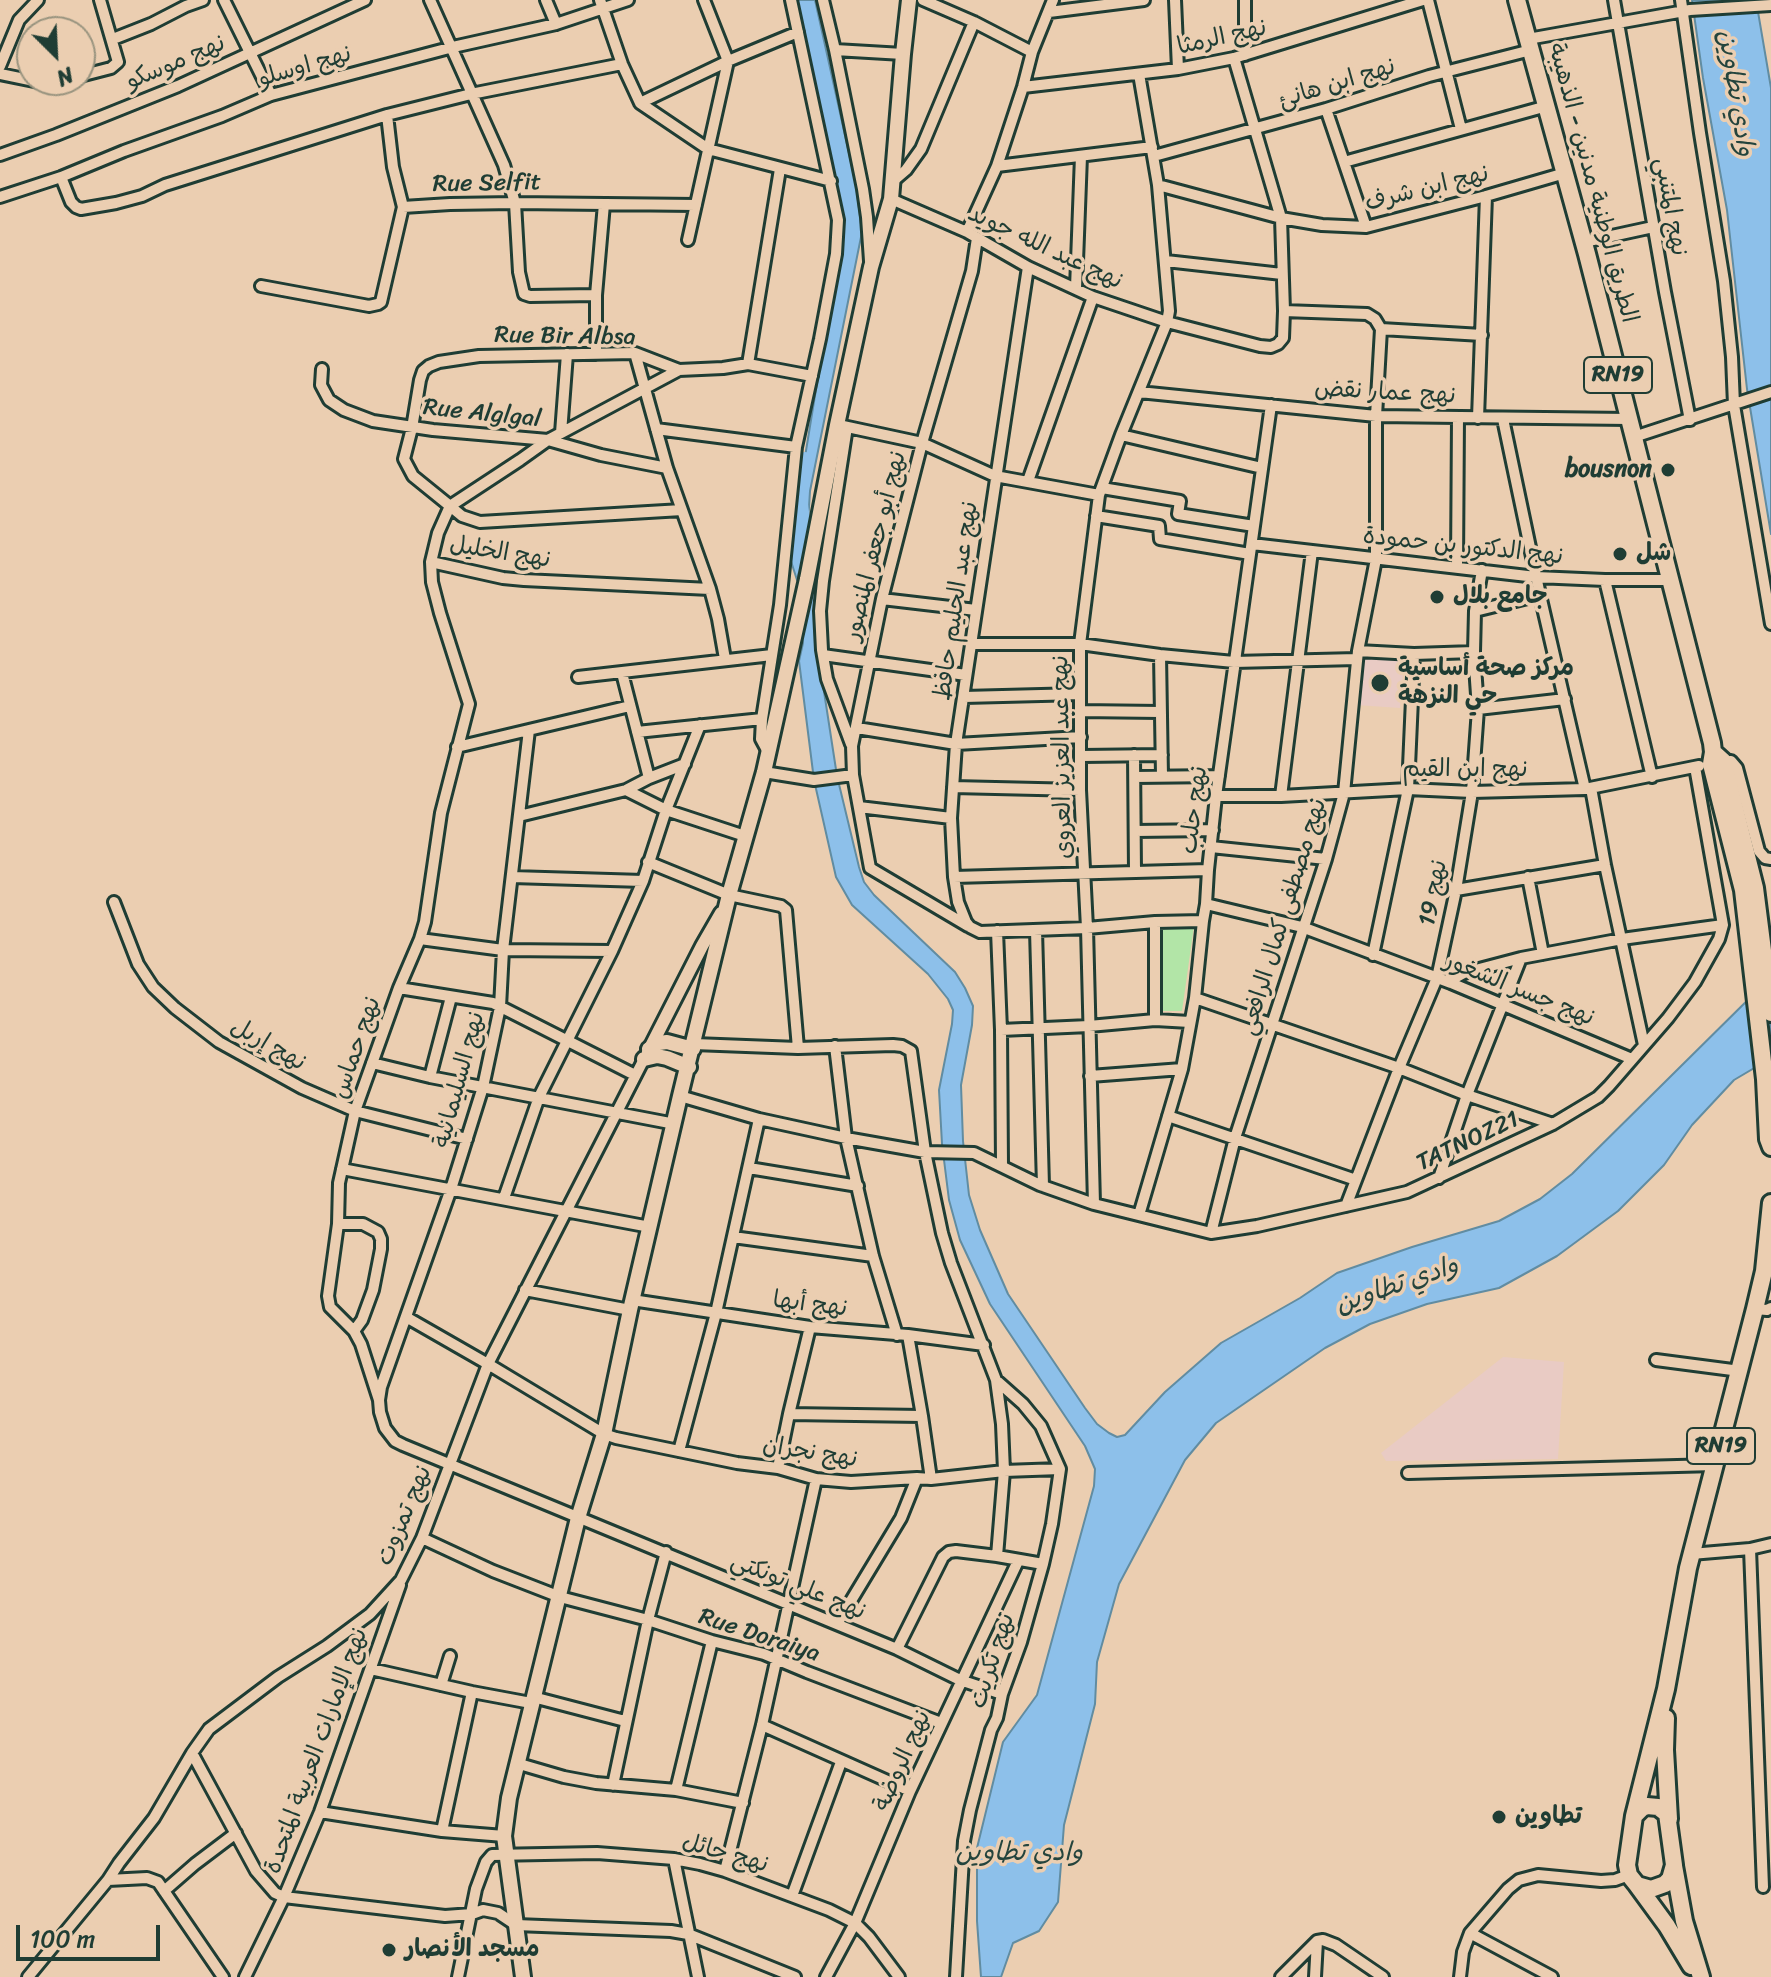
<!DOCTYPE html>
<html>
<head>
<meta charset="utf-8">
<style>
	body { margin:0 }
	#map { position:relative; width:1771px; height:1977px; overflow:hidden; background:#ebceb1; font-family:Sriracha,sans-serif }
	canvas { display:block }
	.north { position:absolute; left:16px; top:16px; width:80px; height:80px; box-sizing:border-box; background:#ebceb1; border:2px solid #99947f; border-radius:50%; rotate:156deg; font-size:22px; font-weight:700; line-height:32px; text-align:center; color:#1f3d34 }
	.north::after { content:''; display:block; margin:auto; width:28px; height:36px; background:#1f3d34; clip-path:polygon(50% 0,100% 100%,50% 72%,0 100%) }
	.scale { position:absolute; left:16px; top:1925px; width:144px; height:36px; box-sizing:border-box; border:4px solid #1f3d34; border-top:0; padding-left:10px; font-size:24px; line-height:28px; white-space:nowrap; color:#1f3d34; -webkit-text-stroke:6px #ebceb1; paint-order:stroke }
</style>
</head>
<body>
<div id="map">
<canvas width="1771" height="1977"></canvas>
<div class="north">N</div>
<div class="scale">100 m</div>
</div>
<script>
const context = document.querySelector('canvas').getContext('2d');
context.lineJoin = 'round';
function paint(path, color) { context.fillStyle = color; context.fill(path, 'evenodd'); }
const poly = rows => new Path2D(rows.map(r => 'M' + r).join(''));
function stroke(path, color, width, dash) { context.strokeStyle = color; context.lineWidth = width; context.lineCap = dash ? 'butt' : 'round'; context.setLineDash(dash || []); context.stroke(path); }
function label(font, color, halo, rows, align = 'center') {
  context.font = font + ' Sriracha,"Playpen Sans Arabic",sans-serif'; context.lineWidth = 7; context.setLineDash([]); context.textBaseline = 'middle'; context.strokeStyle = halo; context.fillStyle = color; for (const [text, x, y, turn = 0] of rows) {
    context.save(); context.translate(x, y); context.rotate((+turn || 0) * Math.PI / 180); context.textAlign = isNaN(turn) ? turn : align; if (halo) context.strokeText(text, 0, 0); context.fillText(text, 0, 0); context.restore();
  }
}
paint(poly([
	[1362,657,1404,660,1400,708,1356,705],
	[1503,1357,1564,1362,1558,1459,1386,1461,1381,1453]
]), '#e9cbc4');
paint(poly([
	[1157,926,1194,926,1182,1011,1158,1011]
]), '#b2e5a7');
const water = poly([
	[794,0,815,0,856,185,862,232,810,491,807,540,797,580,789,555,840,242,794,0],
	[1692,0,1756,0,1771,88,1771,534,1747,389,1727,210,1703,78,1692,0],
	[817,572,819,659,837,776,859,867,864,882,874,895,955,972,965,988,973,1006,972,1025,961,1085,963,1141,969,1195,980,1230,1008,1294,1085,1408,1097,1424,1109,1433,1117,1437,1125,1435,1165,1392,1221,1343,1300,1298,1337,1273,1412,1247,1499,1221,1540,1199,1572,1174,1771,977,1771,1058,1734,1080,1692,1125,1664,1165,1618,1211,1557,1256,1499,1288,1427,1304,1370,1324,1325,1348,1216,1423,1185,1460,1119,1584,1097,1662,1095,1704,1064,1825,1058,1902,1039,1931,1013,1943,1001,1977,981,1977,977,1921,977,1848,1003,1742,1037,1695,1094,1486,1095,1469,1085,1446,990,1304,960,1240,949,1200,942,1144,939,1090,952,1024,953,1010,948,999,928,974,852,905,836,877,814,780,799,661,803,643,801,631,817,572]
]);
paint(water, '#8dc0ea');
stroke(water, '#618ca1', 2);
stroke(poly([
	[805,461,798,497,808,574]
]), '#8dc0ea', 18);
const minor = poly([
	[224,0,271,95],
	[430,0,504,165,515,203,519,272,524,294,530,296,596,295],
	[546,0,556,24],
	[600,0,622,64,640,103,708,149,831,181],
	[823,0,835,50,863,189,867,217,870,261],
	[923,0,974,22,1032,52],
	[1175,0,1178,69],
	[1245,0,1245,55],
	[1428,0,1461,129],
	[1614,0,1665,292,1690,420],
	[1681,0,1700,133,1724,281,1732,357,1734,405,1771,624],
	[1049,12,1144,0],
	[113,39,151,24,186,6,203,0],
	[1528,39,1690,10,1771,5],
	[835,50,903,54],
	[0,66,19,20,38,0],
	[0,74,39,82,59,80],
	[80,76,111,68,118,62,100,0],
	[1023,87,1178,69,1234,58,1423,0],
	[640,103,728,61,798,32],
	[1326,109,1366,227],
	[387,115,393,167,403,207],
	[0,155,56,135,178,86,365,0],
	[1154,156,1326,109,1429,76,1531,50],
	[1344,162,1547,106],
	[997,166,1152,147],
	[61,177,71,202,76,207,81,209,116,203,142,196,165,185,387,115,471,94,622,64],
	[892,182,906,170,921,149,974,22],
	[1158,185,1281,218,1322,225,1366,227,1486,196,1565,173],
	[0,197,61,177,124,151,222,116,271,95,453,47,556,24,628,0],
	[891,199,967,232,1028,267,1093,297,1167,322,1260,346,1271,347,1278,344,1283,338,1284,311,1281,218,1234,58],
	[967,232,997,166,1023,87,1032,52,1053,0],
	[688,240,728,61,704,0],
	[1584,242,1653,227],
	[1166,261,1282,274],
	[1028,267,956,744,951,818,954,877,958,902,966,922,970,927,980,932,1087,928,1155,922,1203,921],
	[261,286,369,306,378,304,381,302,403,207,450,204,515,203,696,205],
	[1076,288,1081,156],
	[1381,329,1482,335],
	[635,353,667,468,710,589,718,619,725,659],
	[596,354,596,295,604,204],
	[748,364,780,169],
	[322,369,321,385,329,400,344,410,373,421,433,430,548,440,601,455,667,468],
	[679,370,548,440,520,460,450,506,462,516,480,522,682,510],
	[1139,392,1376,416,1629,419],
	[1478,418,1486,196],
	[1503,419,1540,595,1585,789],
	[843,426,922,443,995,476,1099,495],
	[847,427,823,581,820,611,822,650,827,679,851,744],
	[656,429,796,447],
	[561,433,567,354],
	[1121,435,1262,468],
	[1634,437,1771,392],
	[1028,481,1093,297],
	[1102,488,1180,501,1178,514,1254,526],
	[1096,516,1159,526,1160,539,1250,554],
	[1252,544,1536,577,1605,580,1670,580],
	[431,562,503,578,524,580,710,589],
	[1457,567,1458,417],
	[1605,580,1652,777],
	[882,599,976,610],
	[1475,611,1540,595],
	[972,644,1080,644,1160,655,1234,662,1357,659],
	[1358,651,1414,654,1474,652],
	[823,655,966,675],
	[1160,655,1162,776],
	[622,673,649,778],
	[578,677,772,655],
	[964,697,1080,694],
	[1478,709,1565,699],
	[1080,711,1160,712],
	[857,728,956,744,1081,737],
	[529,730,503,950,500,1007,483,1087,451,1189,381,1387,379,1400,380,1412,385,1428,395,1441,403,1445,897,1649,960,1680,1002,1694],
	[637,732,762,719],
	[457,747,630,706],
	[768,752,761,739,762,719,780,605,796,447,820,339,836,254,838,220,791,0],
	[1134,755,1135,872],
	[1082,756,1162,755],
	[1719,762,1731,761,1737,768,1759,851,1765,858,1771,859],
	[764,772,814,780,853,775],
	[1135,777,1219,776],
	[953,787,1080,790],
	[1591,788,1605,865,1644,1045],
	[626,790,666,810,745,836],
	[1216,796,1281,796,1408,789,1472,792,1585,789,1699,766],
	[1281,796,1312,551],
	[859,807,951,818],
	[519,816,626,790,649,778,685,764],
	[1135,831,1213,830],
	[1211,847,1326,859],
	[648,862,729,895,781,906,786,910,798,1048],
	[512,877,643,881],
	[954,877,1208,870],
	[1528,877,1543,954],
	[1456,890,1605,865],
	[114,902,138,964,153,987,175,1008,219,1042,302,1088,355,1111,467,1139],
	[1206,904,1302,927,1451,983,1632,1059],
	[1155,922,1155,1020],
	[968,926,870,868,853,775,852,746,882,599,922,443,972,271,977,238],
	[1036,930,1043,1186],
	[997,931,1001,1030,1002,1165],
	[420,939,503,950,612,951],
	[1373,955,1408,789,1414,654],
	[1451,983,1455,978,1464,973,1521,958,1622,939,1723,925],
	[399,988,493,1003,635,1075],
	[1195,998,1399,1068,1467,1095,1553,1124],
	[1001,1030,1089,1026,1155,1020,1190,1022],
	[694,1044,798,1048,893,1045,902,1046,911,1051,925,1152,942,1233,951,1263,996,1380,1002,1424,1004,1471,997,1556],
	[835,1046,846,1138,873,1256,897,1335],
	[372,1063,430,1077,675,1124],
	[1090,1076,1182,1069],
	[430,1077,451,997],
	[680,1096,759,1119,846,1138,925,1152,974,1153,1040,1185,1094,1204,1211,1233,1257,1226,1407,1192,1553,1124,1598,1097,1609,1086,1668,1018,1695,982,1719,939,1723,925,1695,767],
	[1168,1116,1356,1180],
	[749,1168,858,1186],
	[342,1169,650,1227],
	[1439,1178,1467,1095,1521,958],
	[504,1198,539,1097,612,951,643,881,666,810,700,725],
	[1094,1204,1087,928,1080,790,1080,644,1099,495,1121,435,1167,322,1169,311,1158,185,1139,74],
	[1346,1206,1399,1068,1437,978,1456,890,1472,792,1478,709,1474,652,1475,611,1482,570],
	[1139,1215,1182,1069,1195,998,1203,921,1206,904,1208,870,1216,796,1271,405],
	[338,1224,363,1224,378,1232,381,1239,381,1249,373,1290,362,1320,354,1331],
	[1211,1233,1235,1138,1326,859,1344,793,1358,651,1376,559,1376,416,1381,329,1375,319,1367,314,1284,311],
	[733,1237,873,1256],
	[525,1290,630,1310],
	[632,1300,810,1327,908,1335,984,1345],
	[1755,1309,1767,1310,1771,1308],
	[406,1317,488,1364,604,1434,616,1438,737,1463,778,1468,816,1479,851,1482,917,1478,931,1479,1004,1471,1060,1469],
	[908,1335,922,1416,931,1479],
	[1656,1360,1740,1371],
	[379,1400,361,1344,354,1331,330,1307,328,1296,338,1224,339,1183,355,1111,399,988,420,939,425,922,441,813,469,704,440,613,432,582,431,562,438,533,450,506,413,476,404,459,412,428,420,380,423,371,429,366,439,362,479,356,635,353,679,370,723,368,748,364,812,376],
	[789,1414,922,1416],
	[679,1451,716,1313,759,1119],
	[778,1468,789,1414,810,1327],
	[1408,1473,1716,1465],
	[422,1538,493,1571,560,1597,648,1620,712,1641,764,1654,807,1672,941,1723],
	[1750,1549,1763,1887],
	[1691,1554,1750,1549,1771,1544],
	[837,1624,901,1518,917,1478],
	[897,1649,943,1557,949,1552,956,1551,997,1556,1043,1564],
	[371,1669,472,1692,531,1703],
	[441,1685,450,1656],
	[533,1697,625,1721],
	[762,1725,910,1791],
	[192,1753,256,1871,275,1893,284,1897,445,1916,472,1914,483,1910,498,1913,516,1925,671,1931,688,1934,795,1977],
	[516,1763,564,1777,596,1783,676,1790,743,1803],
	[613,1785,648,1620,666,1552],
	[676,1790,712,1641],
	[320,1812,442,1831,504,1836],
	[442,1831,472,1692],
	[674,1859,698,1977],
	[725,1871,762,1725,816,1479],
	[108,1880,147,1878,158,1882,223,1977],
	[164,1891,195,1864,236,1833],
	[792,1896,841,1762],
	[1470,1933,1552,1977],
	[28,1977,108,1880,119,1863,154,1818,192,1753,209,1729,278,1677,327,1646,370,1614,401,1580,422,1538,488,1364,644,1059],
	[245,1977,284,1897,320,1812,400,1585],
	[458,1977,476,1889,486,1862,492,1855,597,1853,674,1859,700,1864,725,1871,829,1910,855,1923,869,1937,899,1977],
	[826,1977,855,1923,910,1791,1018,1561],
	[956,1977,964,1841,970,1810,991,1730,997,1718,1002,1694,1021,1642,1043,1564,1052,1524,1060,1469,1041,1426,1023,1404,996,1380],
	[1281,1977,1317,1941,1323,1940,1336,1945,1383,1977],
	[1315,1977,1317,1941],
	[1460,1977,1463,1952,1470,1933,1508,1889,1519,1880,1538,1875,1601,1881,1615,1880,1629,1875]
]);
const tertiary = poly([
	[648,1052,702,946,721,913]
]);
const secondary = poly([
	[649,1049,659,1043,667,1042,693,1049],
	[644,1059,657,1056,667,1058,689,1067],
	[523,1977,504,1836,509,1798,578,1518,604,1434,630,1310,680,1096,729,895,764,772,807,579,837,425,871,267,891,199,903,54,909,0]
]);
const primary = poly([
	[1517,0,1587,254,1712,743,1713,752,1711,764,1743,890,1765,1079,1768,1139,1771,1147],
	[1713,752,1723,761,1755,888,1771,1013],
	[1666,1718,1665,1750,1669,1819],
	[1647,1806,1658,1807,1667,1814,1674,1865,1670,1879,1665,1884,1651,1889,1637,1885,1629,1875,1627,1865,1634,1816,1642,1808,1647,1806],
	[1634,1816,1666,1689,1688,1568,1755,1309,1764,1271,1771,1203],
	[1674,1866,1684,1921,1701,1977],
	[1637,1885,1667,1926,1691,1966]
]);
stroke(minor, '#1f3d34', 16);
stroke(tertiary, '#1f3d34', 18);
stroke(secondary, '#1f3d34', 20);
stroke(primary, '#1f3d34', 22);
stroke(minor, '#ebceb1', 10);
stroke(tertiary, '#ebceb1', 12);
stroke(secondary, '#ebceb1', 14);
stroke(primary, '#ebceb1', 16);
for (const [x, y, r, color] of [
	[1668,470,8,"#1f3d34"],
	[1620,554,8,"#1f3d34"],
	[1437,597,8,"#1f3d34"],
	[1380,683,10,"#1f3d34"],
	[1499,1817,8,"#1f3d34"],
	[389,1950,8,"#1f3d34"]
]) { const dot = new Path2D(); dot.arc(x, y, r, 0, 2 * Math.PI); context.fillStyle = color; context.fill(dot); stroke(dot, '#ebceb1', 3); }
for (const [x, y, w] of [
	[1618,375,68],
	[1721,1446,68]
]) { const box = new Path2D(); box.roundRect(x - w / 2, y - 18, w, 36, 6); context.fillStyle = '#ebceb1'; context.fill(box); stroke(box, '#1f3d34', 2); }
label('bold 22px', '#1f3d34', null, [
	["RN19",1618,375],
	["RN19",1721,1446]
]);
label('24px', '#1f3d34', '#ebceb1', [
	["نهج الرمثا",1222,38,-13],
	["نهج موسكو",176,63,-23],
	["نهج اوسلو",305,67,-16],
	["نهج ابن هانئ",1337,84,-17],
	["الطريق الوطنية مدنين - الذهيبة",1592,183,75],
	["Rue Selfit",487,184,-1],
	["نهج ابن شرف",1427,189,-14],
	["نهج المتنبي",1670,207,80],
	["نهج عبد الله جويد",1045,248,25],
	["Rue Bir Albsa",565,337,1],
	["نهج عمار نقض",1385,393,3],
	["Rue Alglgal",482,414,6],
	["نهج أبو جعفر المنصور",876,546,-76],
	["نهج الدكتور بن حمودة",1463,547,6],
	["نهج الخليل",500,553,9],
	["نهج عبد الحليم حافظ",957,601,-82],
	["نهج عبد العزيز العروي",1063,757,-91],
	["نهج ابن القيم",1465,770],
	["نهج حلب",1195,810,-83],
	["نهج 19",1434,893,-79],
	["نهج مصطفى كمال الرافعي",1284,917,-73],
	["نهج جسر الشغور",1519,990,22],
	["نهج إربل",268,1045,30],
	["نهج حماس",357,1048,-71],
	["نهج السليمانية",460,1080,-75],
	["TATNOZ21",1468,1142,-25],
	["نهج أبها",810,1305,7],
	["نهج نجران",810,1453,9],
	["نهج تمزوت",405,1516,-67],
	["نهج علي تونكتي",798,1587,22],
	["Rue Doraiya",759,1636,18],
	["نهج تكريت",993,1661,-72],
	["نهج الإمارات العربية المتحدة",317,1751,-70],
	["نهج الروضة",903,1761,-66],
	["نهج حائل",725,1854,16]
]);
label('bold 24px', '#1f3d34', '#ebceb1', [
	["bousnon",1652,470,"right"],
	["شل",1636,554],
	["جامع بلال",1453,597],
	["مركز صحة أساسية",1398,669],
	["حي النزهة",1398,697],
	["تطاوين",1515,1817],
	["مسجد الأنصار",405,1950]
], 'left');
label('italic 26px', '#24443d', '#ebceb1', [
	["وادي تطاوين",1735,93,81],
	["وادي تطاوين",1397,1286,-19],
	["وادي تطاوين",1019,1853]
]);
</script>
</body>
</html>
